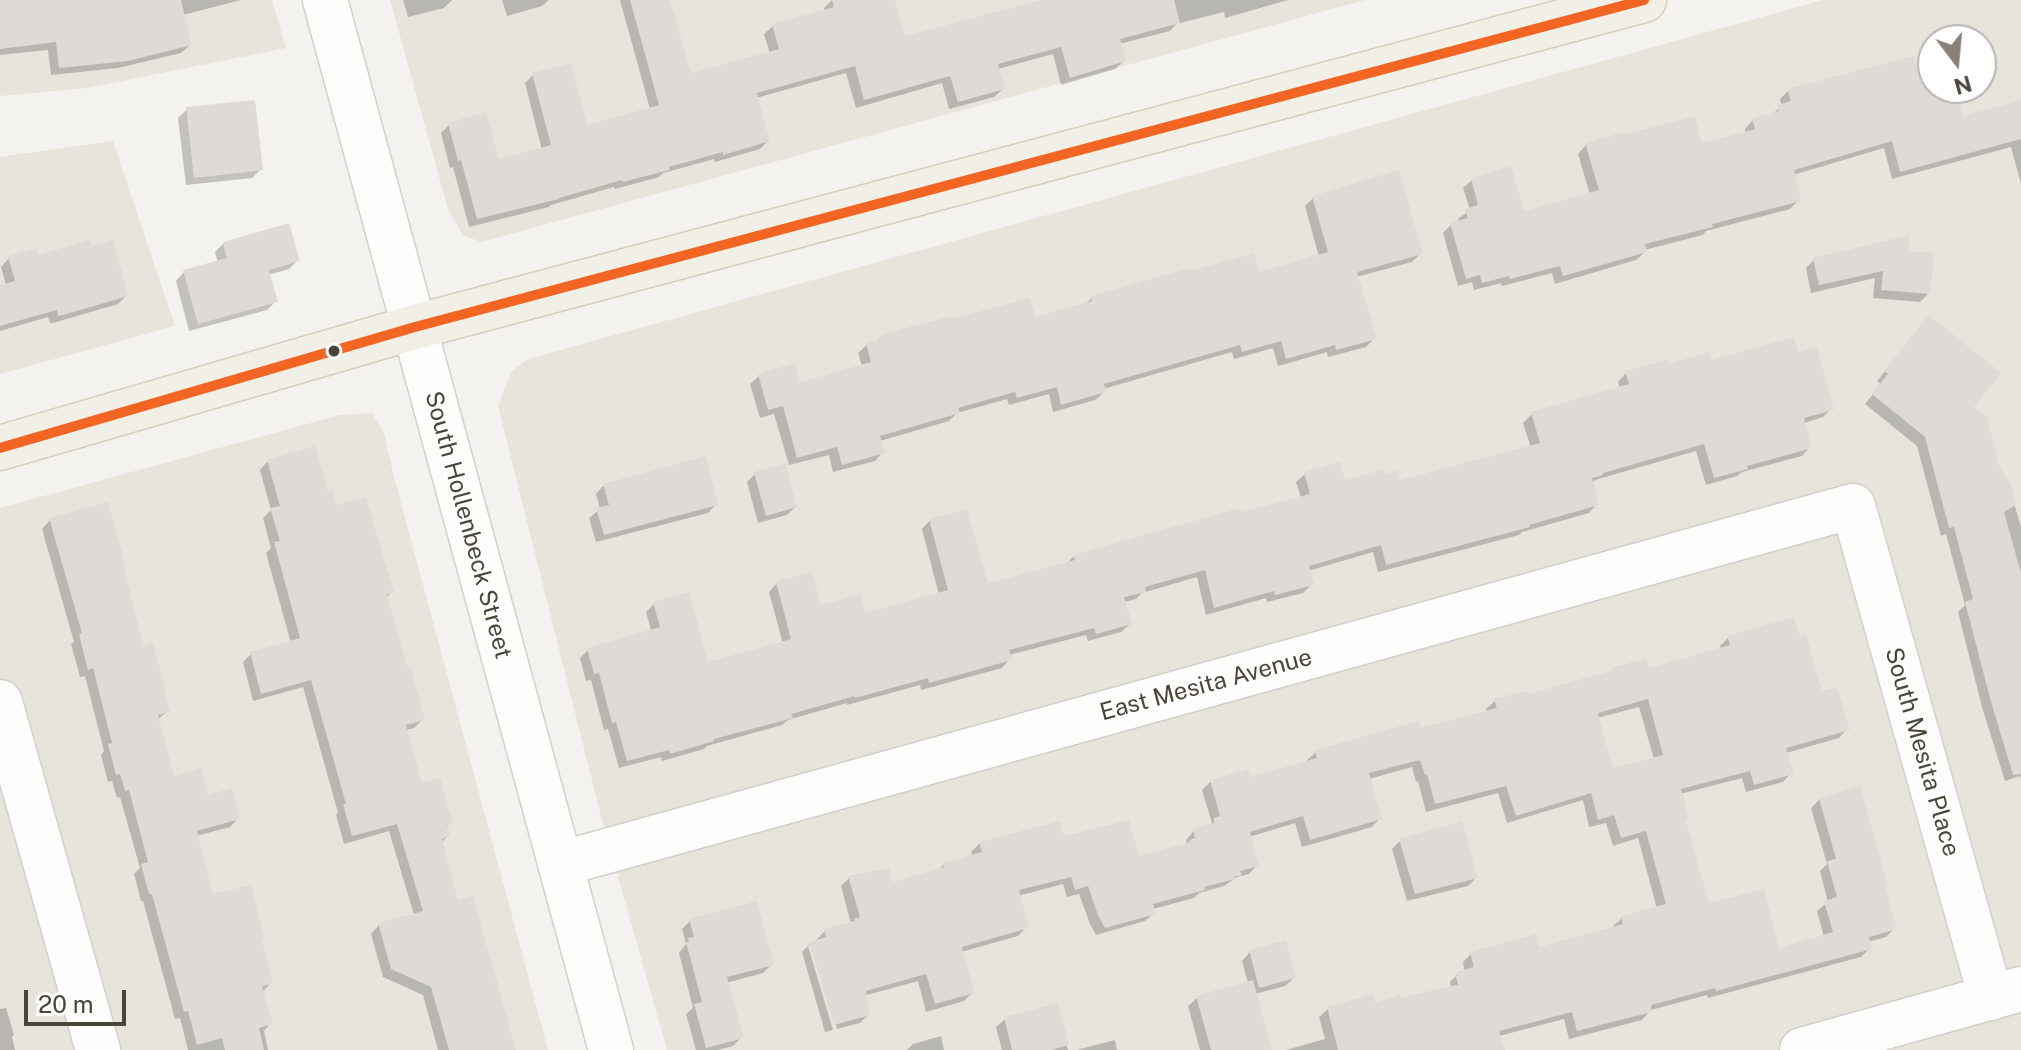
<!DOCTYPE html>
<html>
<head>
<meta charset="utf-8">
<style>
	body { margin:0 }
	#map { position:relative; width:2021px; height:1050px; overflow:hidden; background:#f4f2ee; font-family:"Public Sans",sans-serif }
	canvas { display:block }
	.north { position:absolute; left:1917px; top:24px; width:80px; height:80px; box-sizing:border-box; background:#fff; border:2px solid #b7b4b0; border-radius:50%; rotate:164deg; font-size:22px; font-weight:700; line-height:32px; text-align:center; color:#4b4439 }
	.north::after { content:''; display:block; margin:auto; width:28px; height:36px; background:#868178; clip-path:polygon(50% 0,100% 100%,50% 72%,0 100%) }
	.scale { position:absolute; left:24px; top:990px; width:102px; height:36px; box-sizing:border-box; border:4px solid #4b4439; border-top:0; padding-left:10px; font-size:24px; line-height:28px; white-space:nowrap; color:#4b4439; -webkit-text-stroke:6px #fff; paint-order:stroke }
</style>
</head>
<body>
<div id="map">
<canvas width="2021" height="1050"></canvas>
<div class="north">N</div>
<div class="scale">20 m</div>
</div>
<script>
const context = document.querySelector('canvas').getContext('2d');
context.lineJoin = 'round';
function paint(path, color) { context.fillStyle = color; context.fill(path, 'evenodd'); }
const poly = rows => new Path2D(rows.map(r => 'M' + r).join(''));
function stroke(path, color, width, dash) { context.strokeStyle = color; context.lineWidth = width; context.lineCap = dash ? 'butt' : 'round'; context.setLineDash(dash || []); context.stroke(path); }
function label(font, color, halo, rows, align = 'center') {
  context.font = font + ' "Public Sans",sans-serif'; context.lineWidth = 7; context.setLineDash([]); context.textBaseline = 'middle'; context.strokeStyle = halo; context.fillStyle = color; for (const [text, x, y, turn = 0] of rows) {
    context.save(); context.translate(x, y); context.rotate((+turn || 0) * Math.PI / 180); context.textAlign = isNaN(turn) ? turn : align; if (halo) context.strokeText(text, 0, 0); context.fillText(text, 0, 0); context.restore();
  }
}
paint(poly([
	[0,0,272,0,286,48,87,88,0,96],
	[390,0,1365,0,481,242,463,235,448,209],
	[1823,0,2021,0,2021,1050,667,1050,602,820,498,406,511,372,528,359],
	[1933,40,1981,40,1981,88,1933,88],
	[113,141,175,326,0,374,0,157],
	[372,413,384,433,393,473,548,1050,0,1050,0,508,340,415]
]), '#e7e4dc');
paint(poly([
	[0,0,241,0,183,15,190,45,181,53,118,68,51,75,48,50,0,55],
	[403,0,452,0,444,8,408,17],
	[502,0,549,0,542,6,507,16],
	[620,0,668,0,690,76,770,54,764,34,773,26,825,11,824,8,832,0,893,0,904,39,1047,0,1288,0,1225,18,1224,12,1176,24,1170,31,1119,44,1124,61,1115,69,1061,85,1053,54,998,69,1003,89,994,97,949,109,942,83,856,108,846,73,756,98,768,141,760,149,715,162,714,159,663,173,659,177,615,189,614,187,551,205,549,207,469,227,453,167,450,168,441,133,449,125,497,162,542,150,525,83,533,75,586,128,650,109],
	[1933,81,1933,88,1953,88,1961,119,2021,103,2021,184,2011,147,1892,179,1884,148,1793,175,1798,201,1790,209,1706,231,1703,235,1644,250,1645,252,1636,260,1555,284,1552,273,1502,286,1501,283,1474,290,1472,282,1458,286,1443,233,1451,225,1459,223,1458,219,1470,210,1463,188,1472,180,1522,214,1590,195,1578,154,1586,145,1700,146,1746,134,1745,129,1753,120,1771,115,1782,106,1780,99,1788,91,1920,85],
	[187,109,261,169,252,178,186,185,178,118],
	[1313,198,1420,254,1412,262,1356,277,1375,338,1366,347,1328,357,1327,352,1278,366,1273,348,1234,359,1232,352,1103,389,1104,392,1095,400,1053,412,1049,394,1009,405,1007,399,957,413,949,421,880,441,883,452,875,461,833,472,829,455,789,465,774,414,760,418,750,384,759,376,799,384,862,366,858,353,867,345,876,342,880,338,1033,320,1084,305,1092,298,1189,274,1258,274,1319,257,1305,206],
	[224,243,298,260,289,269,268,275,276,301,267,310,189,331,176,281,184,272,218,263,215,252],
	[1906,253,1928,294,1920,302,1873,298,1875,278,1811,293,1806,268,1814,260],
	[37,257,126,296,118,304,53,323,50,323,48,317,0,331,0,287,6,285,1,267,9,258],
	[1921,326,1971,407,1997,466,2009,486,2021,527,2021,779,2020,776,2005,781,1982,707,1958,612,1965,605,1946,534,1941,536,1917,446,1865,404,1881,384,1877,381],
	[1797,354,1831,409,1823,417,1804,423,1810,447,1802,456,1742,472,1737,476,1706,485,1696,451,1595,480,1593,482,1597,504,1589,513,1522,532,1519,535,1378,572,1373,552,1308,571,1312,584,1303,593,1267,602,1266,598,1206,615,1197,577,1142,593,1136,599,1124,602,1130,624,1121,632,1088,641,1086,635,1009,655,1010,659,1002,668,921,690,920,685,847,705,847,703,788,720,782,725,707,746,704,749,662,761,661,757,619,768,608,729,604,730,591,680,586,681,580,658,588,650,651,630,646,612,654,604,707,664,783,644,769,592,777,583,819,608,863,616,939,595,922,529,930,520,986,586,1066,564,1074,556,1301,498,1296,482,1305,474,1344,482,1384,476,1399,482,1531,448,1523,423,1532,414,1620,389,1618,382,1626,373,1667,367],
	[268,461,327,494,391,592,386,598,423,719,414,728,405,730,421,785,450,823,446,828,448,836,441,843,457,903,514,1050,438,1050,423,995,383,977,371,934,379,925,414,915,389,831,344,844,336,815,338,813,303,687,253,701,243,662,251,654,291,643,266,553,271,548,263,518,271,510,260,470],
	[755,474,795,507,787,515,758,523,747,482],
	[604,485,716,504,708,513,596,542,589,518,600,509,596,494],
	[50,520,121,565,142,648,168,711,157,720,173,778,207,797,238,818,230,827,196,836,212,896,260,941,271,983,262,992,270,1024,264,1031,268,1050,188,1050,180,1018,175,1019,143,901,141,901,134,874,140,868,120,797,117,798,112,781,108,782,101,755,104,751,85,676,80,677,71,644,74,642,42,529],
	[1728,638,1821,693,1847,729,1839,738,1786,753,1791,773,1783,782,1746,792,1742,778,1680,794,1684,822,1707,906,1778,950,1824,937,1817,911,1828,902,1820,871,1827,864,1811,808,1820,799,1883,887,1895,928,1886,937,1868,942,1870,948,1861,957,1708,998,1707,995,1651,1010,1642,1020,1569,1039,1564,1019,1499,1036,1501,1050,1286,1050,1325,1039,1319,1017,1328,1009,1374,1005,1451,988,1450,982,1458,974,1465,972,1463,962,1471,954,1538,950,1614,929,1613,926,1622,918,1657,909,1638,838,1613,846,1606,823,1589,827,1583,800,1507,823,1498,793,1426,812,1418,781,1416,782,1412,767,1369,779,1380,818,1372,827,1302,847,1295,823,1249,837,1257,865,1249,874,1237,877,1224,886,1199,893,1194,898,1153,909,1154,913,1145,921,1096,935,1090,924,1079,894,1067,897,1063,884,1018,896,1027,927,1018,936,961,952,973,992,964,1001,926,1012,918,981,863,996,868,1015,860,1023,837,1029,812,946,808,946,833,1030,825,1032,802,952,810,944,816,942,816,940,825,931,851,924,841,886,849,878,891,884,937,871,944,864,973,856,971,852,980,843,1063,839,1137,859,1187,845,1186,840,1194,831,1207,827,1212,823,1202,790,1211,781,1248,780,1308,763,1307,760,1316,752,1419,730,1488,713,1486,709,1495,701,1526,696,1610,674,1615,669,1647,671,1721,650,1720,646],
	[1639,707,1654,759,1612,771,1597,718],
	[1456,976,1460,976,1461,994],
	[1400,841,1476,878,1468,886,1407,901,1392,849],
	[690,921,771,965,763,973,726,983,741,1038,733,1046,718,1050,696,1050,686,1014,693,1008,679,953,686,944,682,929],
	[1250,952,1294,978,1285,986,1255,994,1270,1050,1200,1050,1188,1006,1197,998,1248,983,1242,961],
	[1057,1006,1068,1050,1002,1050,996,1027,1005,1019],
	[6,1008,14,1035,12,1037,15,1050,0,1050,0,1009],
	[941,1036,944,1050,907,1050,913,1044],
	[1115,1040,1117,1050,1076,1050]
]), '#0003');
paint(poly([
	[0,0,181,0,192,45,128,61,59,68,56,42,0,49],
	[630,0,670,0,691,73,779,49,772,24,834,7,832,0,895,0,905,36,1041,0,1174,0,1180,23,1120,39,1126,61,1070,78,1061,47,998,64,1005,89,958,102,950,76,864,100,855,66,757,93,770,141,723,155,723,152,669,167,669,170,623,182,622,180,559,198,559,199,477,219,461,160,458,161,448,123,486,112,499,159,551,145,532,73,571,63,587,125,659,105],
	[1914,56,1921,82,1933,79,1933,88,1955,88,1963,116,2021,100,2021,139,1900,172,1892,141,1794,170,1801,201,1712,224,1713,227,1645,244,1647,252,1563,276,1560,266,1510,279,1509,276,1482,283,1480,275,1466,279,1450,223,1468,218,1465,209,1478,205,1471,178,1511,166,1524,211,1599,190,1585,143,1625,132,1626,134,1695,116,1702,143,1755,129,1752,118,1779,111,1778,105,1791,101,1787,89],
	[255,100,263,170,194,178,186,107],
	[1399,170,1423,254,1357,272,1377,339,1336,350,1335,345,1286,359,1281,341,1242,352,1240,345,1104,384,1106,392,1061,405,1057,387,1017,398,1015,392,958,408,960,413,880,436,885,453,842,465,837,447,797,458,783,406,768,410,758,374,795,363,800,382,871,362,866,343,880,339,879,336,906,328,952,316,952,319,1030,298,1035,317,1092,301,1091,296,1189,268,1190,271,1254,253,1259,272,1328,252,1312,196],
	[289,223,300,261,269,270,278,302,198,324,183,270,227,258,223,242],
	[1910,235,1908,251,1934,253,1930,294,1881,290,1883,271,1819,285,1813,258],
	[90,240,92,246,113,240,128,296,63,315,58,316,57,310,0,326,0,285,15,281,8,256,36,248,38,255],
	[1929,315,2001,373,1974,407,1987,417,1999,465,2011,485,2016,505,2004,512,2021,573,2021,774,2013,775,1990,698,1965,602,1973,599,1954,527,1949,528,1925,437,1872,394,1888,374,1884,371],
	[1794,337,1799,352,1817,347,1834,410,1804,418,1812,448,1747,466,1748,469,1714,478,1704,444,1603,473,1603,475,1592,478,1599,505,1529,525,1530,527,1386,565,1381,545,1309,566,1314,585,1275,595,1274,591,1214,608,1205,570,1145,587,1146,592,1124,597,1132,624,1096,634,1094,628,1009,650,1012,660,929,683,928,678,855,698,855,696,791,714,793,718,714,739,714,741,670,754,669,750,627,761,616,722,612,723,599,673,594,674,587,648,660,627,653,602,689,592,708,662,791,639,776,582,781,580,812,572,821,605,860,594,865,613,948,590,929,519,967,509,988,583,1075,560,1073,555,1240,508,1241,512,1310,494,1304,472,1340,462,1345,480,1384,469,1386,474,1398,470,1400,480,1540,443,1531,412,1629,384,1625,371,1667,360,1668,364,1710,352,1712,360],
	[315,446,328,491,332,490,336,505,366,497,394,593,387,594,408,669,411,669,425,720,406,725,422,783,440,778,453,824,447,825,450,836,442,839,458,900,473,896,516,1050,449,1050,431,987,391,969,378,923,423,911,397,824,352,836,343,804,346,804,311,680,261,694,250,652,300,638,274,542,280,541,270,508,280,506,267,460],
	[706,456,718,505,604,535,596,508,609,505,603,484],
	[786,463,797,507,766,516,754,472],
	[108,502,125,564,123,565,131,593,130,594,144,646,153,643,160,669,170,712,158,715,174,776,201,768,208,795,232,788,240,819,197,831,213,894,251,885,265,939,262,940,273,984,262,986,273,1024,259,1028,264,1050,225,1050,222,1038,197,1045,188,1011,184,1012,152,894,149,894,141,864,148,862,129,790,125,791,120,774,116,775,108,744,112,743,93,668,88,670,79,634,82,633,49,518],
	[1794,617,1800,637,1806,635,1822,691,1837,687,1850,730,1786,748,1794,774,1754,785,1750,771,1681,789,1689,820,1686,821,1709,903,1764,889,1779,948,1833,932,1824,901,1837,897,1827,861,1836,859,1819,798,1860,786,1888,885,1885,886,1897,929,1869,937,1872,949,1716,991,1715,988,1651,1005,1652,1012,1577,1031,1572,1012,1499,1031,1505,1050,1338,1050,1327,1007,1373,994,1376,1002,1400,995,1400,998,1460,984,1457,972,1474,967,1470,952,1536,934,1539,947,1623,924,1621,916,1666,904,1646,831,1621,838,1614,815,1598,820,1591,793,1516,816,1506,786,1435,804,1427,774,1425,775,1420,760,1369,773,1382,819,1310,840,1303,816,1250,832,1259,866,1240,871,1242,875,1234,877,1235,879,1204,887,1205,890,1153,904,1156,914,1105,928,1098,915,1088,886,1075,890,1071,877,1019,890,1029,928,962,947,975,993,935,1004,926,974,866,991,867,994,865,995,871,1015,834,1025,809,942,826,937,824,929,855,921,854,919,860,917,848,876,889,868,892,882,944,867,943,863,982,852,979,842,1060,821,1064,836,1129,820,1139,856,1190,842,1189,840,1195,838,1193,829,1214,823,1214,818,1220,816,1210,780,1248,769,1250,777,1317,758,1315,750,1419,721,1420,728,1497,708,1494,699,1527,691,1528,694,1614,670,1613,667,1646,659,1649,668,1730,645,1727,636],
	[1648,699,1663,755,1613,768,1598,713],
	[1462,821,1478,878,1415,894,1399,839],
	[757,901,774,965,727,977,744,1038,706,1048,694,1004,702,1002,686,942,689,942,688,938,694,937,689,919],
	[1286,940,1296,978,1259,988,1249,950],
	[1253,980,1272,1050,1211,1050,1196,996],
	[1058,1003,1069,1045,1051,1050,1012,1050,1004,1017]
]), '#dedbd6');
const minor = poly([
	[325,0,611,1050],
	[0,702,98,1050],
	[560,864,1853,506,1991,998],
	[1802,1050,2021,989]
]);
const major = poly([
	[0,448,415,327,1644,0]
]);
stroke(minor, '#d2d0cb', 47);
stroke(major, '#d6cebb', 47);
stroke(minor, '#fdfdfc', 44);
stroke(major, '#f2efe6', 44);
stroke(poly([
	[0,448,415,327,1644,0]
]), '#f26522', 10);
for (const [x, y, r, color] of [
	[334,351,7,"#4b4439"]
]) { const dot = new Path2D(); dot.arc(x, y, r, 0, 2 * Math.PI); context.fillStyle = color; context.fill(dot); stroke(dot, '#fff', 3); }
label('24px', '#4b4439', '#fff', [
	["South Hollenbeck Street",468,525,75],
	["East Mesita Avenue",1206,685,-15],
	["South Mesita Place",1922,752,74]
]);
</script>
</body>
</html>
